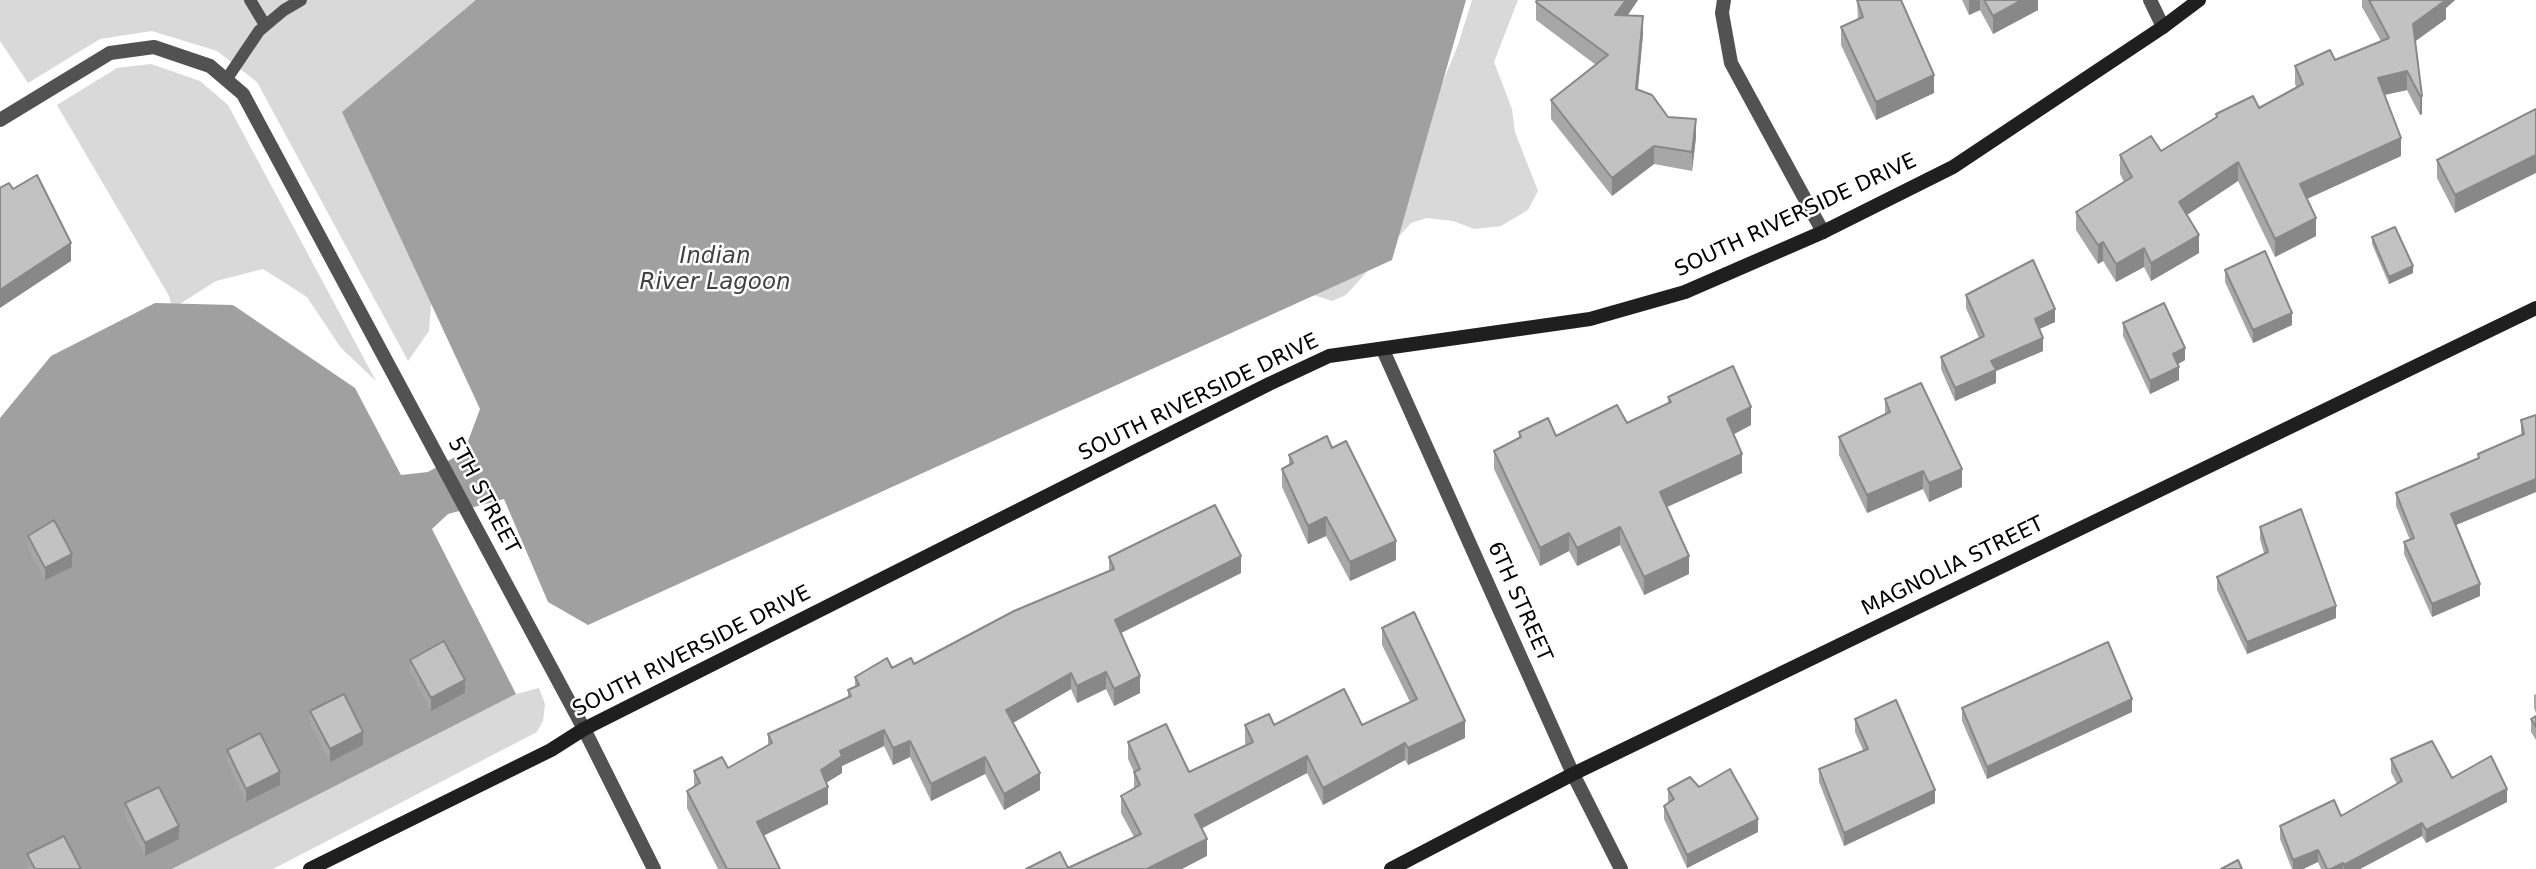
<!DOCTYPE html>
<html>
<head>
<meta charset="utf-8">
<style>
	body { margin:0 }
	canvas { display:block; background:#fff }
</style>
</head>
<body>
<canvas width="2536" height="869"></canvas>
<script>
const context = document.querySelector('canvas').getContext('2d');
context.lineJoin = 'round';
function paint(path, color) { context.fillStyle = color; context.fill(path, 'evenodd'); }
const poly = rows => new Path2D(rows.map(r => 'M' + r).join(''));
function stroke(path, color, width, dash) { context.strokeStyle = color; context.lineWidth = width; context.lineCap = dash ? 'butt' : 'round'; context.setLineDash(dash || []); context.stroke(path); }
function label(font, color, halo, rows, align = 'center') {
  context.font = font + ' "DejaVu Sans",sans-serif'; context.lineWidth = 5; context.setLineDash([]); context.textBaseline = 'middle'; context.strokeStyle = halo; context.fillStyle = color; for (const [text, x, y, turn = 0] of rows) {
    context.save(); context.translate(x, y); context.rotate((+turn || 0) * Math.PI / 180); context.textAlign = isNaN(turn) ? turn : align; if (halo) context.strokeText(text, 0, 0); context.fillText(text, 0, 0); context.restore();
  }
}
paint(poly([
	[0,0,485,0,434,268,429,331,408,361,257,82,217,51,152,31,100,39,28,83,0,41],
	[1472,0,1518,0,1494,62,1512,109,1515,132,1538,191,1528,210,1501,226,1474,229,1453,221,1427,218,1411,223,1346,295,1332,301,1301,291,1413,154,1458,45],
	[151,64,200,81,228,105,376,381,341,348,307,297,263,269,216,281,167,312,171,304,169,296,57,105,117,68],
	[539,688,545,704,543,721,537,732,273,869,172,869,516,694]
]), '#d9d9d9');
paint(poly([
	[476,0,1466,0,1392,260,588,625,548,602,504,499,448,514,432,529,516,694,172,869,0,869,0,418,51,356,155,303,233,305,355,388,401,475,428,472,464,452,480,409,342,112]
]), '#a0a0a0');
stroke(poly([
	[250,0,265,25],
	[226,80,259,31,284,10,301,0]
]), '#525252', 12);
stroke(poly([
	[1724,0,1722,13,1731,63,1823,232],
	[2150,0,2163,27],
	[0,120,110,53,154,47,210,66,243,94,584,729,654,869],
	[1383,350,1573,774,1621,869]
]), '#525252', 14);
stroke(poly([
	[310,869,551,750,584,729,1269,384,1329,356,1590,319,1685,292,1823,232,1953,167,2163,27,2199,0],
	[1391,869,1573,774,2536,308]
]), '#1f1f1f', 14);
paint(poly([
	[1638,0,1627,16,1643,34,1638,90,1668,117,1696,137,1692,171,1654,164,1612,196,1551,119,1551,100,1596,65,1536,20,1536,2],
	[1857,0,1934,93,1876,120,1841,45,1841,27,1858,19],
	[1962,0,2038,0,2038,10,1993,34,1980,10,1969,15],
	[2362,0,2455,0,2446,8,2446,19,2415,41,2422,114,2420,115,2407,90,2385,95,2401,156,2307,199,2316,236,2275,257,2238,181,2187,215,2199,253,2151,281,2144,267,2116,282,2103,261,2098,264,2076,230,2076,212,2124,182,2120,174,2120,155,2161,151,2216,118,2216,114,2259,108,2297,88,2295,84,2295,66,2335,60,2381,41,2362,7],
	[2536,109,2455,213,2437,178,2437,160],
	[2372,237,2413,273,2389,284,2372,244],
	[2225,270,2292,325,2253,343,2225,282],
	[1966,295,2055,322,2039,329,2043,351,1996,371,1996,383,1955,401,1941,369,1941,357,1979,338,1966,308],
	[2123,323,2185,360,2177,364,2179,380,2150,394,2123,336],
	[1668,397,1751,425,1733,434,1742,473,1667,507,1689,574,1644,595,1620,545,1577,566,1569,551,1540,566,1494,469,1494,451,1519,438,1519,432,1556,436,1627,423,1668,404],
	[1885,399,1962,487,1929,502,1923,489,1867,513,1839,455,1839,437,1885,414],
	[2521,420,2536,492,2456,525,2480,596,2432,617,2404,554,2404,542,2410,540,2396,506,2396,493,2478,459,2478,454,2521,435],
	[1332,448,1396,560,1350,581,1326,536,1308,544,1282,487,1282,469,1289,465,1289,455],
	[2260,527,2336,618,2247,654,2217,590,2217,577,2264,553,2260,539],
	[28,536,72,567,45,580,28,549],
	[1109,557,1241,573,1121,633,1140,693,1114,706,1106,689,1077,703,1071,689,1013,723,1040,790,1004,810,985,774,931,801,910,757,893,765,884,746,842,766,842,773,826,783,828,804,763,835,780,869,718,869,687,808,687,791,694,787,694,771,728,768,768,746,768,734,848,697,848,690,855,687,855,677,892,668,914,664,1109,572],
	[1382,628,1465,738,1408,765,1405,760,1323,805,1307,773,1202,828,1207,856,1068,868,1134,837,1121,813,1121,796,1134,789,1134,772,1128,759,1128,742,1189,772,1246,746,1245,742,1245,725,1362,725,1410,702,1382,645],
	[410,660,465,693,431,711,410,672],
	[2536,694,2536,713,2534,708,2534,695],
	[1962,708,2132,712,1987,779,1962,721],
	[310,711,363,745,330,762,310,724],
	[2536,716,2536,740,2531,732,2531,719],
	[1855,719,1935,803,1844,846,1819,782,1819,769,1863,750,1855,732],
	[227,750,280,785,246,802,227,762],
	[2391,759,2452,778,2507,802,2426,843,2422,836,2360,869,2321,869,2318,862,2303,869,2292,869,2280,839,2280,826,2341,816,2397,784,2391,772],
	[1699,787,1758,832,1687,868,1664,819,1664,806,1668,803,1668,789],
	[125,803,179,839,145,856,125,816],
	[27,854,81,869,28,869]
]), '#a7a7a7');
paint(poly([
	[1626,0,1638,0,1615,34,1615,15],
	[1969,0,1980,0,1980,10,1969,15],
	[2022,0,2038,0,2038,10,1993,34,1993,16],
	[2442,0,2455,0,2446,8,2446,19,2413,43,2413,24],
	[1643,16,1643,34,1636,107,1636,89],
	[2407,71,2407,90,2378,96,2378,78],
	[1934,75,1934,93,1876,120,1876,102],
	[2420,96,2422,96,2422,114,2420,115],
	[1696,119,1696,137,1692,171,1692,152],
	[2401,138,2401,156,2300,202,2300,184],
	[1654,146,1654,164,1612,196,1612,178],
	[2536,155,2536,173,2455,213,2455,195],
	[2238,162,2238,181,2179,220,2179,202],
	[2316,218,2316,236,2275,257,2275,239],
	[2199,235,2199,253,2151,281,2151,263],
	[2103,242,2103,261,2098,264,2098,245],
	[71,243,71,261,0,308,0,290],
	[2144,248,2144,267,2116,282,2116,264],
	[2413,266,2413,273,2389,284,2389,277],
	[2055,309,2055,322,2035,331,2035,319],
	[2292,313,2292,325,2253,343,2253,330],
	[2043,338,2043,351,1996,371,1996,383,1955,401,1955,388,1991,361],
	[2185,348,2185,360,2173,367,2173,354],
	[2179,367,2179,380,2150,394,2150,381],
	[1751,407,1751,425,1727,438,1727,419],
	[1742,454,1742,473,1660,510,1660,492],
	[1962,469,1962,487,1929,502,1929,483],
	[1923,471,1923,489,1867,513,1867,495],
	[2536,479,2536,492,2451,527,2451,514],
	[1326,517,1326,536,1308,544,1308,526],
	[1620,527,1620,545,1577,566,1577,548],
	[1569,533,1569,551,1540,566,1540,548],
	[1396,541,1396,560,1350,581,1350,562],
	[72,554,72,567,45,580,45,568],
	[1241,556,1241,573,1115,636,1115,620],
	[1689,556,1689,574,1644,595,1644,577],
	[2480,584,2480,596,2432,617,2432,604],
	[2336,606,2336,618,2247,654,2247,642],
	[1106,672,1106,689,1077,703,1077,686],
	[1071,673,1071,689,1006,727,1006,710],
	[1140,676,1140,693,1114,706,1114,689],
	[465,680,465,693,431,711,431,698],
	[2132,699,2132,712,1987,779,1987,767],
	[1465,721,1465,738,1408,765,1408,748],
	[884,730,884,746,842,766,842,773,821,786,821,770,840,751],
	[363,732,363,745,330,762,330,749],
	[910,741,910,757,893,765,893,748],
	[1405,743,1405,760,1323,805,1323,788],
	[1307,756,1307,773,1195,832,1195,815],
	[985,757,985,774,931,801,931,784],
	[280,772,280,785,246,802,246,789],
	[1040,773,1040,790,1004,810,1004,794],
	[828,787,828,804,757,839,757,822],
	[2507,789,2507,802,2426,843,2426,830],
	[1935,790,1935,803,1844,846,1844,833],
	[1758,819,1758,832,1687,868,1687,855],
	[2422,823,2422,836,2360,869,2344,869,2344,865],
	[179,826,179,839,145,856,145,843],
	[1207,839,1207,856,1182,869,1147,869],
	[2318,850,2318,862,2303,869,2293,869,2293,860],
	[2343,863,2343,869,2331,869]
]), '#888');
const building = poly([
	[1537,0,1626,0,1615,15,1643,16,1636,89,1652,95,1668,117,1696,119,1692,152,1654,146,1612,178,1551,100,1608,55,1536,2,1537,0],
	[1857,0,1901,0,1934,75,1876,102,1841,27,1863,17,1857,0],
	[1984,0,2022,0,1993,16,1984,0],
	[2369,0,2446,0,2413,24,2422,96,2420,96,2407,71,2378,78,2401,138,2300,184,2316,218,2275,239,2238,162,2179,202,2199,235,2151,263,2144,248,2116,264,2103,242,2098,245,2076,212,2132,177,2120,155,2151,136,2161,151,2217,117,2216,114,2253,96,2259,108,2303,84,2295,66,2330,50,2335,60,2389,38,2369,0],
	[2536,109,2536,155,2455,195,2437,160,2536,109],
	[37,175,71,243,0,290,0,188,9,183,13,189,37,175],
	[2395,227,2413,266,2389,277,2372,237,2395,227],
	[2265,251,2292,313,2253,330,2225,270,2265,251],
	[2033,260,2055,309,2035,319,2043,338,1991,361,1996,370,1955,388,1941,357,1984,336,1966,295,2033,260],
	[2164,303,2185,348,2173,354,2179,367,2150,381,2123,323,2164,303],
	[1733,366,1751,407,1727,419,1742,454,1660,492,1689,556,1644,577,1620,527,1577,548,1569,533,1540,548,1494,451,1521,437,1519,432,1548,418,1556,436,1617,405,1627,423,1671,402,1668,397,1733,366],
	[1921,383,1962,469,1929,483,1923,471,1867,495,1839,437,1890,412,1885,399,1921,383],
	[2536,415,2536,479,2451,514,2480,584,2432,604,2404,542,2414,538,2396,493,2479,458,2478,454,2524,434,2521,420,2536,415],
	[1327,436,1332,448,1346,441,1396,541,1350,562,1326,517,1308,526,1282,469,1293,463,1289,455,1327,436],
	[1215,505,1241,556,1115,620,1140,676,1114,689,1106,672,1077,686,1071,673,1006,710,1040,773,1004,794,985,757,931,784,910,741,893,748,884,730,840,751,842,756,821,770,828,787,757,822,780,869,727,869,687,791,700,783,694,771,722,757,728,768,772,743,768,734,851,696,848,690,859,685,855,677,887,658,892,668,911,658,914,664,1014,611,1114,569,1109,557,1215,505],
	[2301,509,2336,606,2247,642,2217,577,2268,552,2260,527,2301,509],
	[54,520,72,554,45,568,28,536,54,520],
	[1414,612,1465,721,1408,748,1405,743,1323,788,1307,756,1195,815,1207,839,1147,869,1026,869,1060,852,1068,868,1141,834,1121,796,1140,785,1134,772,1140,769,1128,742,1166,724,1189,772,1253,742,1245,725,1269,714,1274,725,1344,689,1362,725,1417,699,1382,628,1414,612],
	[444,641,465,680,431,698,410,660,444,641],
	[2108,642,2132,699,1987,767,1962,708,2108,642],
	[344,694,363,732,330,749,310,711,344,694],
	[1896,700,1935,790,1844,833,1819,769,1868,749,1855,719,1896,700],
	[2536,716,2536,727,2531,719,2536,716],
	[260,733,280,772,246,789,227,750,260,733],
	[2432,741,2452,778,2491,756,2507,789,2426,830,2422,823,2344,865,2343,863,2331,869,2327,869,2318,850,2293,860,2280,826,2334,800,2341,816,2402,781,2391,759,2432,741],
	[1730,769,1758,819,1687,855,1664,806,1674,799,1668,789,1690,777,1699,787,1730,769],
	[159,787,179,826,145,843,125,803,159,787],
	[64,836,81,869,35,869,27,854,64,836],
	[2238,860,2242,869,2221,869,2238,860]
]);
paint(building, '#c2c2c2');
stroke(building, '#888', 2);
label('21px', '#000', '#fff', [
	["SOUTH RIVERSIDE DRIVE",1796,216,-25],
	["SOUTH RIVERSIDE DRIVE",1199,398,-26],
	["5TH STREET",483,496,62],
	["MAGNOLIA STREET",1953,567,-26],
	["6TH STREET",1519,602,66],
	["SOUTH RIVERSIDE DRIVE",692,652,-27]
]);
label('italic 23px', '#414141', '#fff', [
	["Indian",715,257],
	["River Lagoon",715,283]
]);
</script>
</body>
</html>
